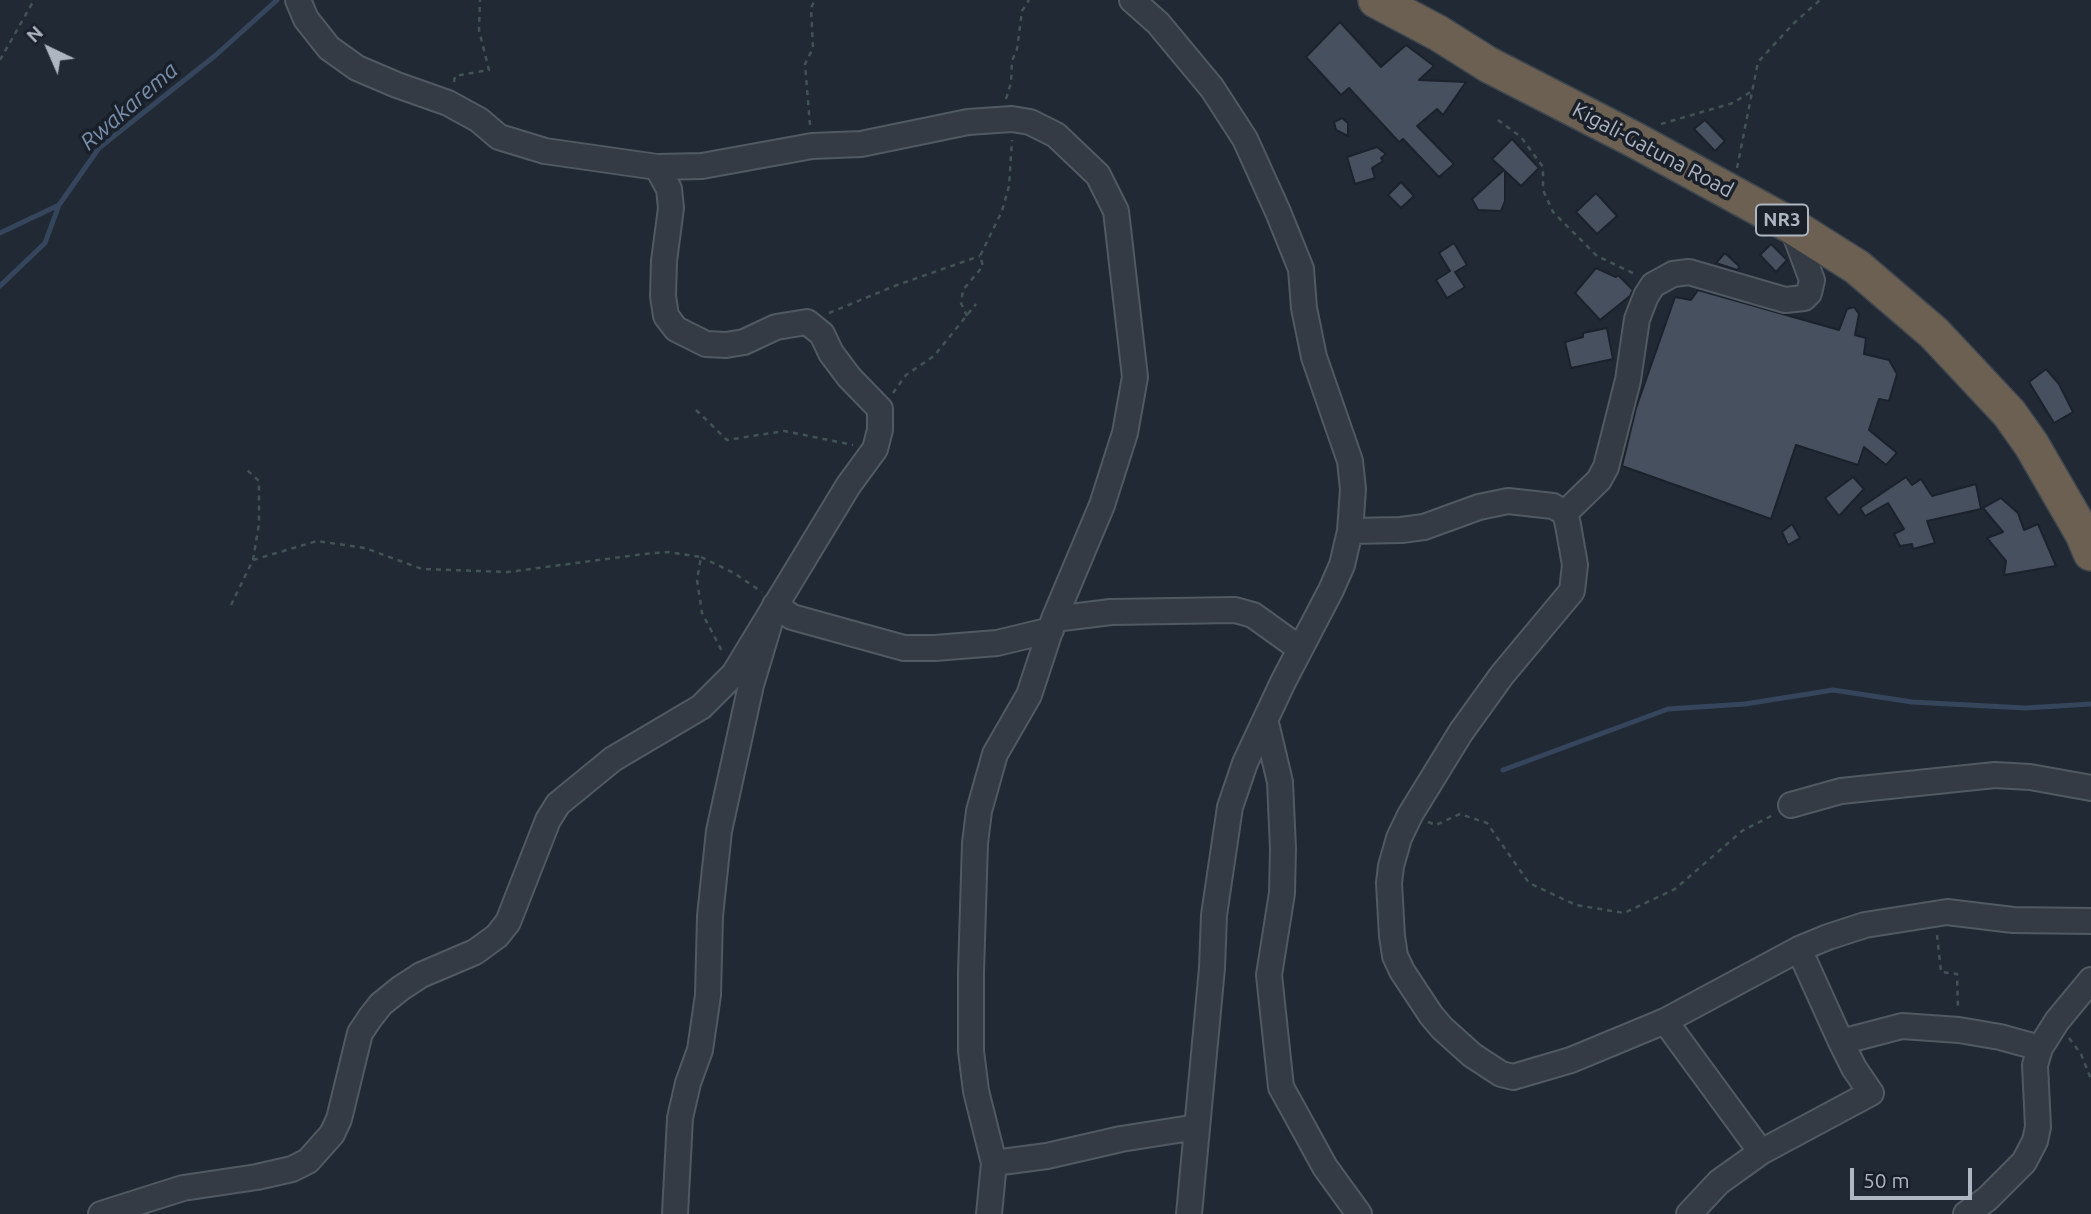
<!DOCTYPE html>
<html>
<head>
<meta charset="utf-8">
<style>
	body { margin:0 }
	#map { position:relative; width:2091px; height:1214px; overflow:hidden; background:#202934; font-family:Ubuntu,sans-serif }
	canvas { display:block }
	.north { position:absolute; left:14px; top:14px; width:70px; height:70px; -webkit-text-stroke:5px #19202a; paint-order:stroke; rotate:316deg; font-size:19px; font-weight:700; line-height:28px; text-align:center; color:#aeb6c2 }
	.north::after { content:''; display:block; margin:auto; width:24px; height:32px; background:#aeb6c2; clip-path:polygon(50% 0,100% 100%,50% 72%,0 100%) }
	.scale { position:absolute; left:1850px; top:1168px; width:122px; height:32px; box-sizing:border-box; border:4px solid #aeb6c2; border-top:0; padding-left:9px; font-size:21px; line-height:24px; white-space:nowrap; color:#aeb6c2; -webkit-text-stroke:5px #19202a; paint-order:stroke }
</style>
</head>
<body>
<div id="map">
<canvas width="2091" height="1214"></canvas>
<div class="north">N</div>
<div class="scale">50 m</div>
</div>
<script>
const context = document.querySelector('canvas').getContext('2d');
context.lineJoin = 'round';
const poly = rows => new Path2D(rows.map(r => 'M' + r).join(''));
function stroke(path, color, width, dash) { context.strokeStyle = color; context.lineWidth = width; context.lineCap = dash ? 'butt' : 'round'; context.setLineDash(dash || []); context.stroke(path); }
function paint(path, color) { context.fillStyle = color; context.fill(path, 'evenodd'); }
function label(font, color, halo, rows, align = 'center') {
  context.font = font + ' Ubuntu,sans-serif'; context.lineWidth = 7; context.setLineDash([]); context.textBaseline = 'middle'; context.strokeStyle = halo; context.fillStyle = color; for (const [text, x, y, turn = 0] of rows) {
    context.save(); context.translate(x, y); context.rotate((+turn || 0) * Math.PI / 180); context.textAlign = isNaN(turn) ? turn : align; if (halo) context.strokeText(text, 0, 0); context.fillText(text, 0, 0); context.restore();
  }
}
stroke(poly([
	[0,233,59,205],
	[0,286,45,243,59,205,99,148,216,55,277,0],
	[1503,770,1668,709,1745,704,1833,690,1912,702,2025,708,2091,704]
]), '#35455b', 5);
const building = poly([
	[1340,22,1381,67,1406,45,1434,66,1419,80,1466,82,1443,115,1437,109,1417,126,1454,164,1439,177,1403,139,1399,142,1349,88,1341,95,1306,57,1340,22],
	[1342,118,1348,123,1348,136,1336,130,1334,122,1342,118],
	[1705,120,1725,141,1715,151,1694,129,1705,120],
	[1512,139,1539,168,1521,186,1505,171,1505,201,1501,211,1478,210,1472,199,1504,170,1492,159,1512,139],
	[1377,147,1386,154,1381,158,1383,161,1372,168,1375,178,1355,184,1347,157,1377,147],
	[1401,182,1414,196,1401,208,1388,195,1401,182],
	[1596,193,1617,216,1597,234,1576,212,1596,193],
	[1454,243,1467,265,1455,272,1465,287,1447,298,1436,280,1450,271,1439,253,1454,243],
	[1771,244,1787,260,1776,272,1760,255,1771,244],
	[1725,253,1740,267,1737,270,1716,263,1725,253],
	[1596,268,1616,277,1618,275,1633,290,1630,296,1600,320,1575,293,1596,268],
	[1698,290,1839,330,1847,309,1854,307,1859,314,1855,335,1866,338,1864,354,1889,360,1897,374,1889,401,1879,399,1869,430,1897,453,1886,465,1864,447,1858,465,1796,445,1771,519,1622,466,1636,408,1675,297,1691,300,1698,290],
	[1607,328,1613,359,1571,368,1565,342,1583,337,1583,333,1607,328],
	[2046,369,2059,384,2073,412,2054,423,2029,382,2046,369],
	[1853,477,1864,489,1839,516,1825,498,1853,477],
	[1906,477,1912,485,1921,479,1932,496,1976,484,1981,509,1927,521,1935,543,1913,549,1912,544,1900,546,1894,534,1904,529,1888,503,1865,516,1860,508,1906,477],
	[2001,498,2018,513,2024,530,2038,524,2056,566,2004,575,2006,561,1987,538,2003,532,1983,508,2001,498],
	[1792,524,1800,538,1788,545,1782,532,1792,524]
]);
paint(building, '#47505e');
stroke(building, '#1b222c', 2);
const minor = poly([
	[298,0,306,19,329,48,357,68,397,85,448,103,479,120,499,137,545,151,657,167,702,166,812,146,861,144,968,122,1012,119,1030,122,1056,135,1098,175,1116,211,1135,377,1125,433,1102,505,1054,619,1029,695,995,754,979,811,975,843,971,972,971,1051,976,1091,994,1163,989,1214],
	[1132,0,1158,23,1212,88,1245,139,1278,212,1301,269,1304,308,1314,357,1350,461,1353,489,1350,531,1342,565,1331,590,1283,682,1245,763,1230,807,1214,915,1212,968,1189,1214],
	[1565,513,1599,480,1606,467,1628,380,1637,319,1646,296,1653,285,1673,274,1689,272,1785,300,1804,298,1809,293,1812,280,1792,226],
	[1350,531,1401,530,1424,527,1479,507,1508,501,1553,506,1565,513,1568,525,1575,565,1572,591,1502,675,1461,732,1410,815,1399,838,1391,866,1389,883,1392,936,1395,956,1402,971,1431,1015,1442,1028,1472,1055,1501,1074,1513,1077,1571,1060,1665,1021,1799,949,1828,937,1865,925,1947,912,2013,920,2091,921],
	[1054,619,1111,612,1235,610,1253,615,1299,648],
	[1266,723,1280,782,1283,849,1282,893,1269,975,1281,1087,1325,1167,1359,1214],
	[1791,805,1841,791,1995,775,2030,777,2091,788],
	[1665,1021,1761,1152,1719,1182,1689,1214],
	[1841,1042,1902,1026,1959,1030,2000,1037,2040,1048],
	[1761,1152,1871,1093,1854,1068,1841,1042,1799,949],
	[994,1163,1047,1156,1121,1139,1197,1127],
	[101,1214,183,1188,257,1177,292,1169,308,1161,332,1134,339,1119,360,1033,370,1018,381,1004,401,988,421,975,475,952,497,936,508,922,548,820,558,804,613,759,701,707,734,674,848,486,875,449,880,430,880,409,849,377,831,353,822,334,807,322,776,327,744,342,726,345,706,344,676,329,666,316,663,296,664,261,671,208,669,189,657,167],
	[675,1214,680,1118,688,1083,700,1050,708,995,710,916,719,831,751,685,775,605,792,617,904,648,935,648,997,643,1051,630],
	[1966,1214,1987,1199,2024,1162,2035,1141,2038,1127,2035,1065,2040,1048,2057,1021,2091,980]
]);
const highway = poly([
	[1376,0,1438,33,1489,65,1635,140,1792,226,1857,267,1934,333,2009,413,2031,444,2083,534,2091,553]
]);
stroke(minor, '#515963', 28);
stroke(highway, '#3e4650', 38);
stroke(poly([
	[0,60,34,0],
	[454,82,455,76,489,70,479,30,480,0],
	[1006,99,1011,83,1012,61,1017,49,1022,11,1029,0],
	[1498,120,1521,137,1543,167,1543,190,1553,212,1597,256,1637,275],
	[1661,124,1733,103,1752,91],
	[810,125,805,64,813,48,811,8,815,0],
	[1737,168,1758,62,1794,23,1820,0],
	[829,313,897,285,980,256],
	[967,316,961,303,963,290,983,266,980,256,1002,211,1009,186,1012,140],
	[893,393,906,375,934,356,976,304],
	[696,410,727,440,784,431,853,445],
	[701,557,734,573,762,592],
	[253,560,317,541,365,548,422,569,508,572,644,554,668,552,701,557,697,580,702,613,723,653],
	[231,605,253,560,259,524,259,481,246,469],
	[1428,822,1436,825,1460,814,1487,823,1529,883,1576,905,1624,913,1675,889,1742,831,1773,815],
	[1937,935,1941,972,1957,974,1958,1009],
	[2069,1038,2081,1054,2091,1079]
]), '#425355', 2.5, [5, 5]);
stroke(minor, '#343b45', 24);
stroke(highway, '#6b6051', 35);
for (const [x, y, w] of [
	[1782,220,52]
]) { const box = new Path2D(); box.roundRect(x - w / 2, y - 15.5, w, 31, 5); context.fillStyle = '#19202a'; context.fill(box); stroke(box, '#aeb6c2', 2); }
label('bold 19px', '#aeb6c2', null, [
	["NR3",1782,220]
]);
label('21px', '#aeb6c2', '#19202a', [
	["Kigali-Gatuna Road",1653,150,28]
]);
label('italic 23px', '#778daa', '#19202a', [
	["Rwakarema",129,106,-41]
]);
</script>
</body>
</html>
